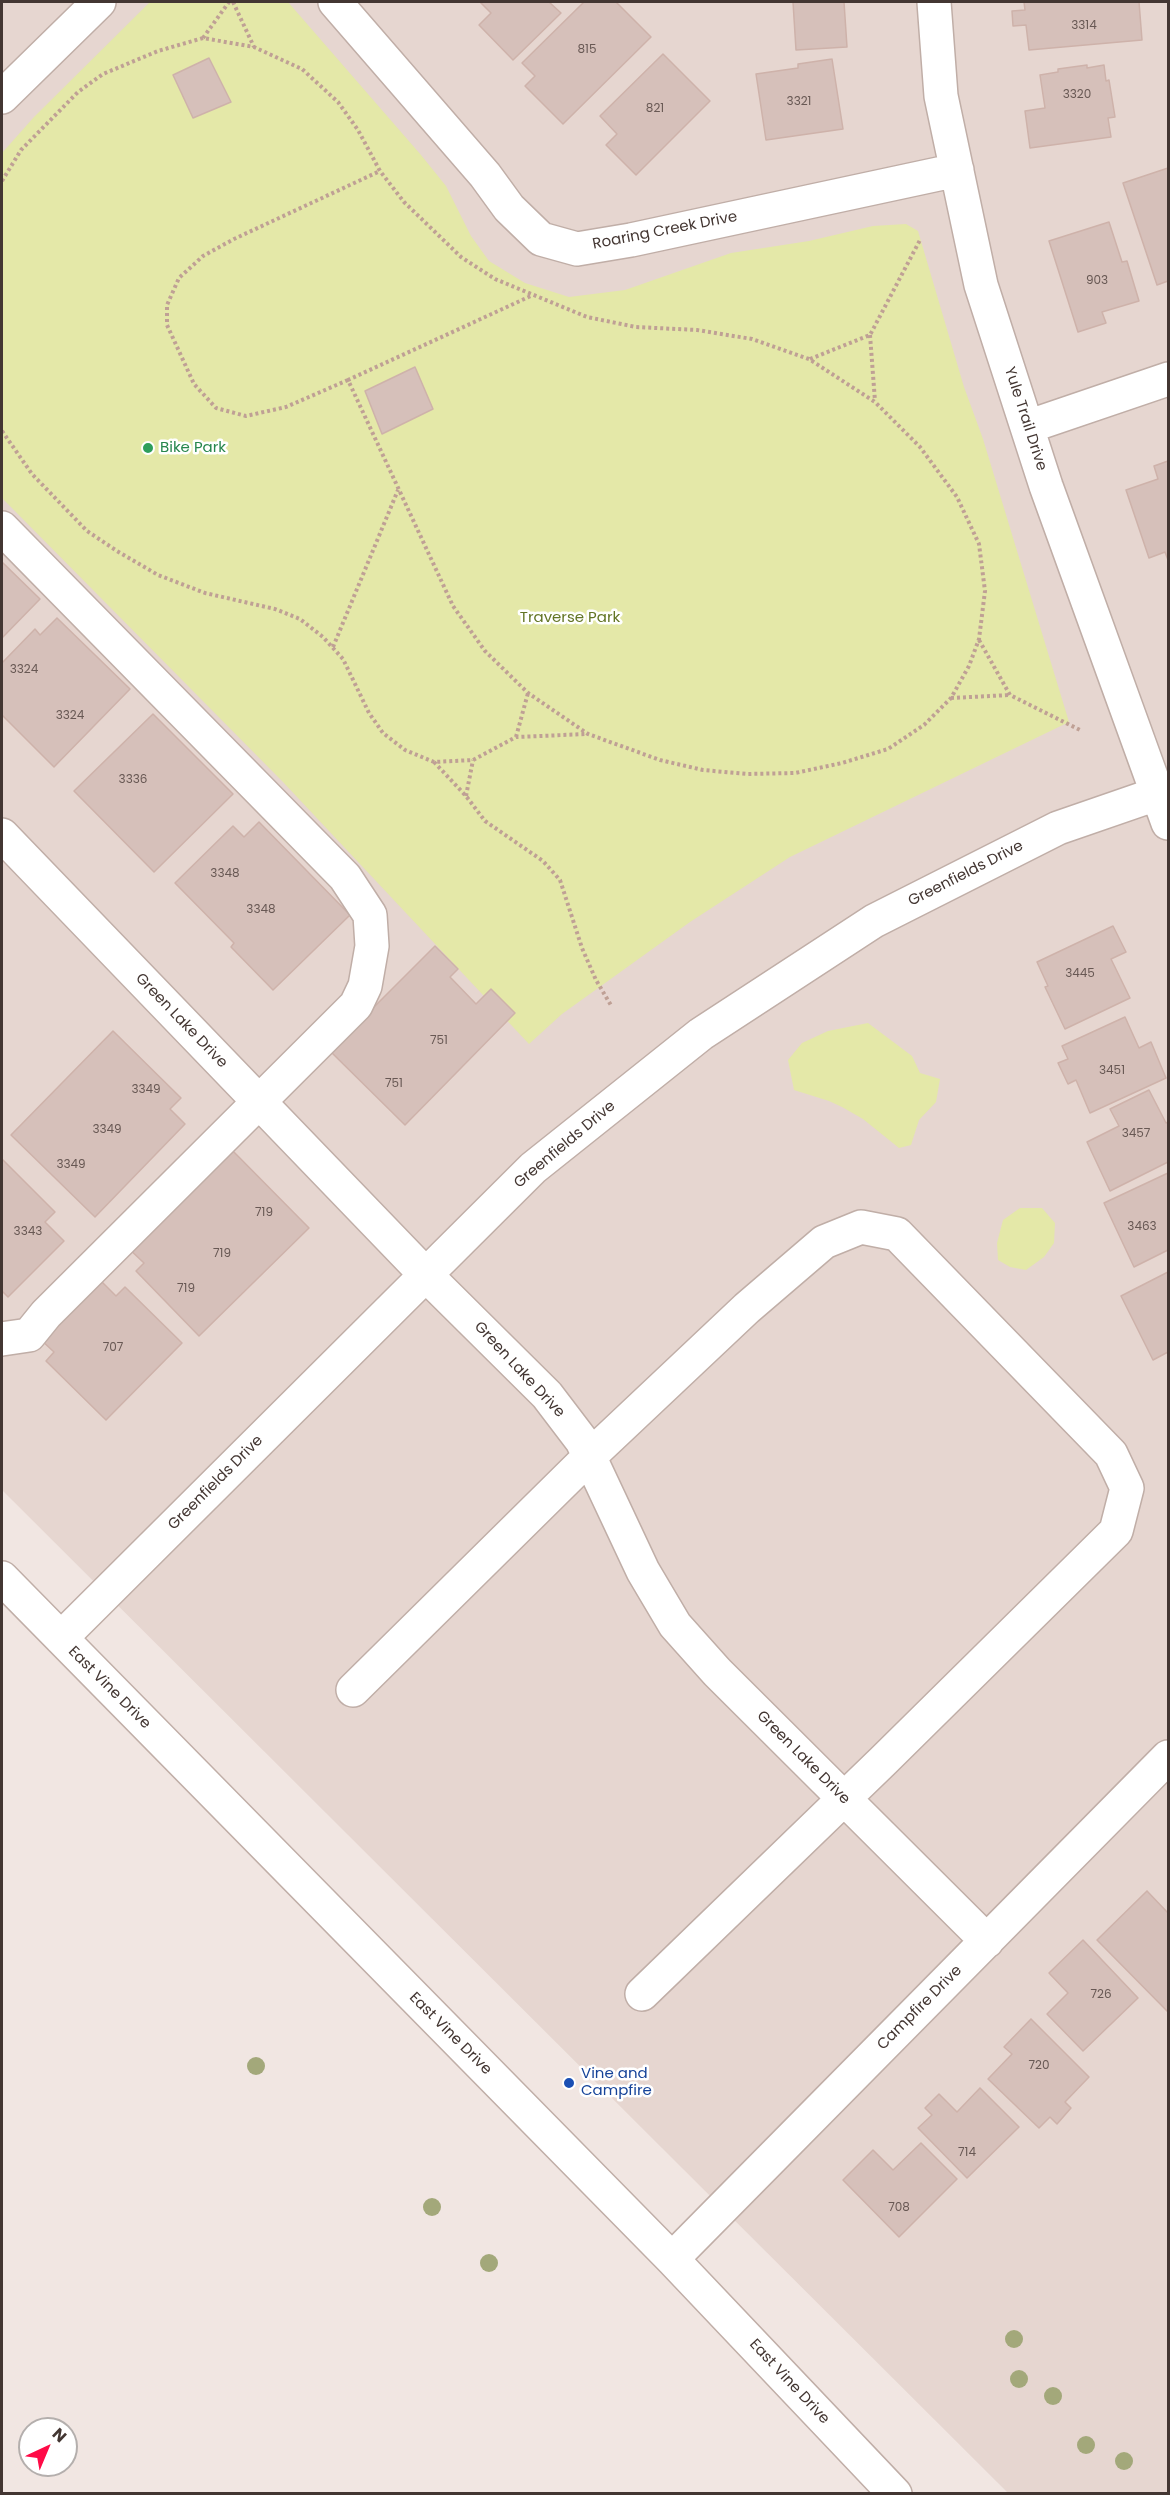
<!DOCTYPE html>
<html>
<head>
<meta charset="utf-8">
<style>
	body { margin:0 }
	#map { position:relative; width:1170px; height:2495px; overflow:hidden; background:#f1e6e2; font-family:Poppins,sans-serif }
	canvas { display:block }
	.frame { position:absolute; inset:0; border:3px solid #433632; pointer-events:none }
	.north { position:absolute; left:18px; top:2417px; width:60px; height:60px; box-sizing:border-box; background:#fff; border:2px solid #b4afad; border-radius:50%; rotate:44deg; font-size:16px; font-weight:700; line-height:24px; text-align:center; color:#433632 }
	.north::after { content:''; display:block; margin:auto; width:21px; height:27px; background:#ff0b47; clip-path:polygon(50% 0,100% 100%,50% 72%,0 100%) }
</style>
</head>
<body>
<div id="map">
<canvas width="1170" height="2495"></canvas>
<div class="frame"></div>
<div class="north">N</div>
</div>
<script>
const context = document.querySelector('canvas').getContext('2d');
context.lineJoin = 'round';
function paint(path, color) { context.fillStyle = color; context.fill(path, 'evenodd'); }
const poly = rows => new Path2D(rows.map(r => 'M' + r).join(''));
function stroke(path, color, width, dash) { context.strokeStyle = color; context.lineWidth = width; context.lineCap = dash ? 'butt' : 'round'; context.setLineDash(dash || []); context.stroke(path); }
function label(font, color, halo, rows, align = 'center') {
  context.font = font + ' Poppins,sans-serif'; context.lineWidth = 5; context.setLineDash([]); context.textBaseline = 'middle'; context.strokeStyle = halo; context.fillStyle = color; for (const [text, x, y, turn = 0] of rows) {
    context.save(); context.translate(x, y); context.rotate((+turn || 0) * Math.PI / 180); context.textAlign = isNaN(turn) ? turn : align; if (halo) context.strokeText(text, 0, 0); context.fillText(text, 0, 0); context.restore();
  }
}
paint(poly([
	[2,2,1168,2,1168,2493,1008,2493,2,1490]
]), '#e6d6d0');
paint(poly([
	[150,2,288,2,421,155,446,186,471,236,489,261,525,283,569,297,625,290,731,253,809,241,873,226,906,224,918,231,964,387,983,439,1069,722,790,857,690,922,562,1014,529,1044,283,782,2,498,2,153,34,117],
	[868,1023,912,1056,920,1073,940,1079,936,1102,919,1120,911,1145,899,1148,863,1119,842,1107,829,1101,794,1090,788,1060,802,1043,828,1031],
	[1020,1208,1042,1208,1055,1223,1054,1243,1044,1257,1026,1270,1010,1267,998,1260,997,1243,1003,1220]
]), '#e4e8a8');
const building = poly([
	[480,2,549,2,561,13,513,60,479,25,491,13,480,2],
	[584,2,616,2,651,37,563,124,525,86,535,76,522,63,584,2],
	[793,2,844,2,847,47,796,50,793,2],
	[1024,2,1139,2,1142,40,1029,50,1026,25,1013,26,1012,11,1025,10,1024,2],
	[663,54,710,101,636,175,606,145,617,134,600,116,663,54],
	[209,58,231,102,193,118,173,75,209,58],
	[832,59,843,129,766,140,756,74,798,68,798,64,832,59],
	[1087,65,1087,68,1104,65,1106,81,1109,80,1115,117,1108,118,1111,137,1030,148,1025,111,1045,108,1040,75,1058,72,1058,69,1087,65],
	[1168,168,1168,281,1157,285,1123,183,1168,168],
	[1109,222,1122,262,1127,261,1139,301,1102,312,1106,323,1078,332,1049,241,1109,222],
	[415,367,433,409,382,434,365,391,415,367],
	[1168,461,1168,560,1165,552,1149,558,1126,490,1158,479,1154,466,1168,461],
	[2,562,40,599,2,638,2,562],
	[57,618,130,689,54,767,2,715,2,663,35,629,40,635,57,618],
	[153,714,233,794,154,872,74,791,153,714],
	[259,822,350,915,273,990,231,947,234,943,175,883,233,826,244,837,259,822],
	[1113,926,1126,952,1111,959,1130,998,1065,1029,1045,987,1048,986,1037,962,1113,926],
	[435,946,458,969,450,977,476,1004,491,989,515,1013,405,1125,330,1051,435,946],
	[1125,1017,1139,1048,1151,1042,1166,1078,1090,1113,1076,1080,1068,1084,1058,1063,1068,1059,1062,1046,1125,1017],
	[113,1031,181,1098,170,1109,185,1124,95,1217,11,1135,113,1031],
	[1149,1090,1166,1123,1168,1122,1168,1162,1110,1191,1087,1142,1119,1126,1110,1109,1149,1090],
	[228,1146,309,1228,199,1336,136,1271,144,1263,126,1246,228,1146],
	[2,1159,55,1212,45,1222,64,1241,8,1297,2,1291,2,1159],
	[1168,1173,1168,1250,1134,1267,1104,1203,1168,1173],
	[1168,1272,1168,1352,1153,1360,1121,1296,1168,1272],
	[98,1278,116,1296,125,1287,182,1343,106,1420,46,1361,54,1352,39,1338,98,1278],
	[1147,1891,1168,1913,1168,2012,1097,1940,1147,1891],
	[1083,1940,1138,1998,1083,2051,1047,2014,1068,1993,1049,1973,1083,1940],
	[1031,2019,1089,2077,1065,2102,1071,2108,1057,2124,1050,2117,1039,2128,988,2079,1012,2054,1004,2047,1031,2019],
	[980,2088,1019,2127,967,2178,918,2128,932,2115,925,2108,939,2094,957,2112,980,2088],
	[921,2143,957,2179,899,2237,843,2180,873,2150,893,2170,921,2143]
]);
paint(building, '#d6c0ba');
stroke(building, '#ceb2aa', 1.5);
const minor = poly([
	[335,2,485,175,509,208,541,239,577,249,631,240,957,170],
	[934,2,941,96,981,285,1046,486,1168,823],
	[2,97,99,2],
	[1027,427,1168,379],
	[2,528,345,877,370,915,372,946,365,986,356,1005,46,1314,29,1335,2,1339],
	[2,835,426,1275,547,1395,582,1441,643,1571,675,1625,717,1672,987,1941],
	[2,1578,672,2259,895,2494],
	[61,1638,533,1168,701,1034,874,921,1058,828,1168,790],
	[353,1690,590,1456,747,1308,824,1242,861,1227,897,1234,1111,1454,1127,1488,1116,1531,883,1761,642,1994],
	[672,2259,1168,1757]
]);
stroke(minor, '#c0aea7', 36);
stroke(poly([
	[233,2,254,47],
	[203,38,229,2],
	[2,181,21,150,78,92,103,74,158,51,203,38,254,47,302,69,338,102,358,130,380,171,404,202,461,257,495,279,587,317,636,327,697,330,752,339,809,359,875,402,920,447,957,497,979,544,985,591,979,639,969,666,951,698,924,725,888,749,842,763,795,773,747,774,703,770,660,760,588,734,528,693,485,651,453,606,348,380,533,295],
	[870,335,875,401],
	[810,359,870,335,920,240],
	[348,380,286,407,246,416,216,408,194,384,167,325,167,305,179,278,203,256,234,239,380,171],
	[2,431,32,474,87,531,117,551,158,575,205,593,275,609,300,619,323,637,343,659,369,713,383,733,405,750,434,762,473,760,516,737,587,734],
	[979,640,1010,695,1082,731],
	[333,647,398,490],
	[951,698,1010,695],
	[516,737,528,693],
	[434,762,466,796,485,821,543,861,560,880,582,948,596,980,612,1007],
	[466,796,473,760]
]), '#bfa095', 4, [3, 3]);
stroke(minor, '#fff', 33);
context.fillStyle = '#a3a87a';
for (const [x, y] of [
	[256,2066],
	[432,2207],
	[489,2263],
	[1014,2339],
	[1019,2379],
	[1053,2396],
	[1086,2445],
	[1124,2461]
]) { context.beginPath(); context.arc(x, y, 9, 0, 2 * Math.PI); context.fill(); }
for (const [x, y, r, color] of [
	[148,448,6,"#2e9e5b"],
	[569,2083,6,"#1a4fb4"]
]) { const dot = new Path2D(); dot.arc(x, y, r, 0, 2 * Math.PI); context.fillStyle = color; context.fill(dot); stroke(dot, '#fff', 2); }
label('12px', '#685854', null, [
	["3314",1084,26],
	["815",587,50],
	["3320",1077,95],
	["3321",799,102],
	["821",655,109],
	["903",1097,281],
	["3324",24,670],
	["3324",70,716],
	["3336",133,780],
	["3348",225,874],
	["3348",261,910],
	["3445",1080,974],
	["751",439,1041],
	["3451",1112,1071],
	["751",394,1084],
	["3349",146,1090],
	["3349",107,1130],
	["3457",1136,1134],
	["3349",71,1165],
	["719",264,1213],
	["3463",1142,1227],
	["3343",28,1232],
	["719",222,1254],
	["719",186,1289],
	["707",113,1348],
	["726",1101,1995],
	["720",1039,2066],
	["714",967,2153],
	["708",899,2208]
]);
label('15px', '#433632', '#fff', [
	["Roaring Creek Drive",665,231,-11],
	["Yule Trail Drive",1025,419,72],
	["Greenfields Drive",966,874,-27],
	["Green Lake Drive",181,1021,46],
	["Greenfields Drive",565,1145,-40],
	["Green Lake Drive",519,1370,47],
	["Greenfields Drive",216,1483,-45],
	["East Vine Drive",109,1688,45],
	["Green Lake Drive",803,1758,45],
	["Campfire Drive",920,2008,-45],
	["East Vine Drive",450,2034,45],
	["East Vine Drive",789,2382,47]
]);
label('15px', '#27864d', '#fff', [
	["Bike Park",160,448]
], 'left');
label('15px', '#637525', '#fff', [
	["Traverse Park",570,618]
]);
label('15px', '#164399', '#fff', [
	["Vine and",581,2074],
	["Campfire",581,2091]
], 'left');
</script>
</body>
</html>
